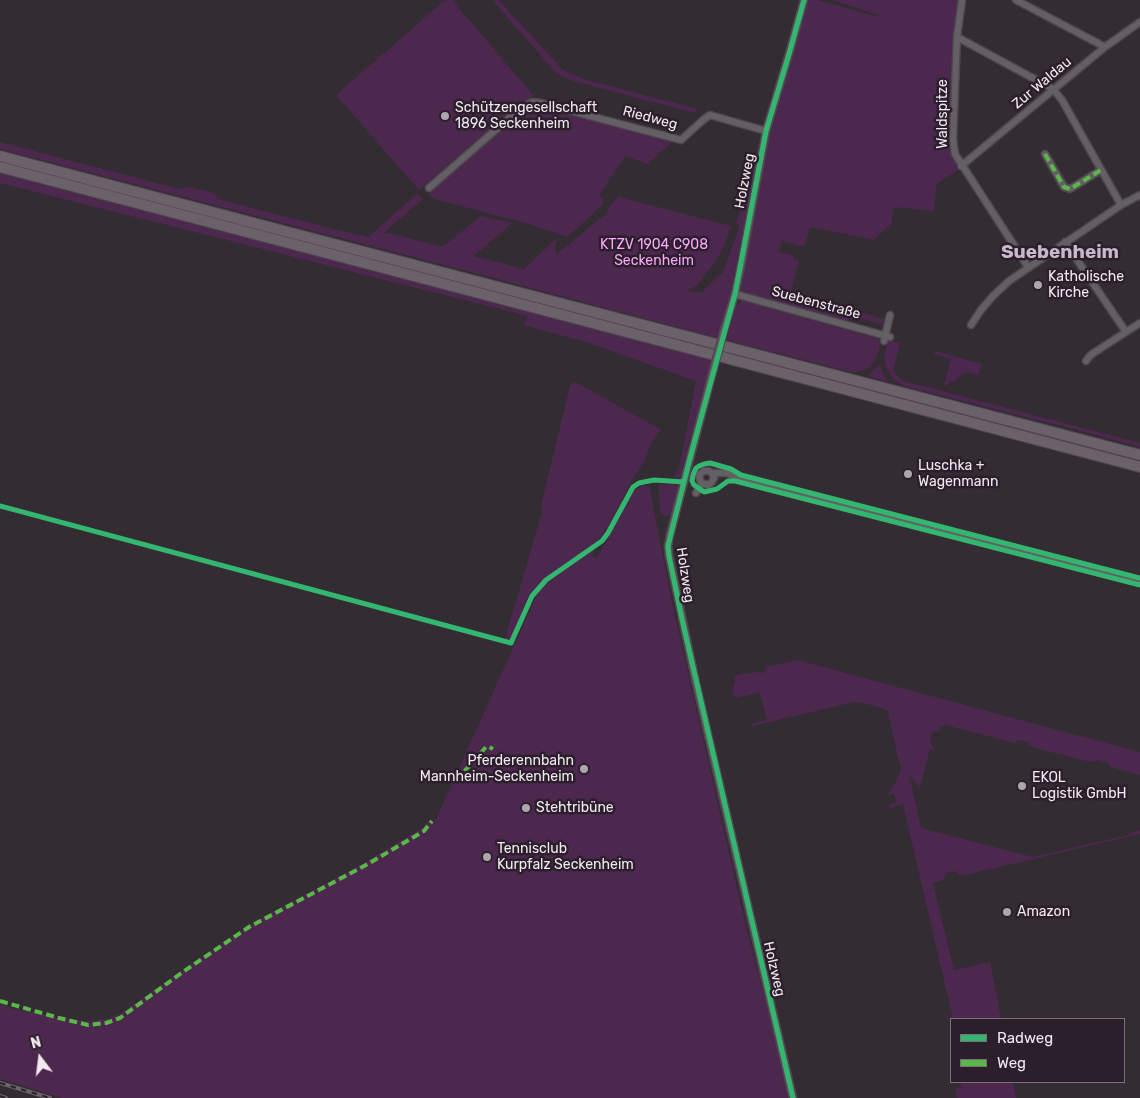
<!DOCTYPE html>
<html>
<head>
<meta charset="utf-8">
<style>
	body { margin:0 }
	#map { position:relative; width:1140px; height:1098px; overflow:hidden; background:#332c33; font-family:Rubik,sans-serif }
	canvas { display:block }
	.legend { position:absolute; left:950px; top:1018px; width:175px; height:65px; box-sizing:border-box; background:#2b1f2c; border:1px solid #7a6f7b; margin:0; padding:6px 9px; list-style:none; font-size:15px; color:#f1e8f1 }
	.legend li { display:flex; align-items:center; gap:10px; height:25px }
	.legend b { width:25px; border:1px solid #7a6f7b }
	.north { position:absolute; left:15px; top:1033px; width:50px; height:50px; -webkit-text-stroke:4px #2b1f2c; paint-order:stroke; rotate:345deg; font-size:14px; font-weight:700; line-height:20px; text-align:center; color:#f1e8f1 }
	.north::after { content:''; display:block; margin:auto; width:18px; height:22px; background:#f1e8f1; clip-path:polygon(50% 0,100% 100%,50% 72%,0 100%) }
</style>
</head>
<body>
<div id="map">
<canvas width="1140" height="1098"></canvas>
<ul class="legend">
<li><b style="height:6px;background:#33b770"></b>Radweg</li>
<li><b style="height:6px;background:#58b947"></b>Weg</li>
</ul>
<div class="north">N</div>
</div>
<script>
const context = document.querySelector('canvas').getContext('2d');
context.lineJoin = 'round';
function paint(path, color) { context.fillStyle = color; context.fill(path, 'evenodd'); }
const poly = rows => new Path2D(rows.map(r => 'M' + r).join(''));
function stroke(path, color, width, dash) { context.strokeStyle = color; context.lineWidth = width; context.lineCap = dash ? 'butt' : 'round'; context.setLineDash(dash || []); context.stroke(path); }
function label(font, color, halo, rows, align = 'center') {
  context.font = font + ' Rubik,sans-serif'; context.lineWidth = 5; context.setLineDash([]); context.textBaseline = 'middle'; context.strokeStyle = halo; context.fillStyle = color; for (const [text, x, y, turn = 0] of rows) {
    context.save(); context.translate(x, y); context.rotate((+turn || 0) * Math.PI / 180); context.textAlign = isNaN(turn) ? turn : align; if (halo) context.strokeText(text, 0, 0); context.fillText(text, 0, 0); context.restore();
  }
}
paint(poly([
	[445,0,452,0,533,95,523,103,521,101,419,190,336,95],
	[492,0,499,0,563,70,583,79,698,109,695,113,573,81,557,74],
	[805,0,818,0,878,17,878,15,832,0,962,0,953,36,950,139,952,156,959,169,936,185,934,211,894,207,891,224,874,240,810,227,804,247,782,241,779,252,794,256,794,260,799,261,789,299,851,315,853,310,884,319,882,324,850,316,848,321,739,291,742,264,766,146,768,131],
	[545,106,674,140,648,164,625,156,599,195,602,198,604,203,571,234,568,236,565,236,525,223,435,199,430,196,430,190,466,159,470,159,475,153,477,149,520,113,530,107],
	[0,142,179,189,189,187,214,193,218,199,329,228,368,237,417,194,423,199,387,230,385,234,390,233,442,247,481,216,512,223,474,256,524,269,557,238,555,248,557,254,607,213,608,207,619,197,731,226,724,247,716,261,697,285,688,291,702,292,723,272,740,226,736,223,744,200,757,153,760,147,758,160,721,339,505,281,0,149],
	[0,160,759,360,760,361,757,361,0,162],
	[0,173,594,329,680,351,713,358,690,438,680,478,673,478,679,468,696,381,586,342,523,325,528,316,0,183],
	[742,301,746,301,878,339,880,344,878,353,873,363,870,367,862,371,852,372,726,340,733,310,735,306],
	[888,341,900,343,894,368,896,375,901,379,904,381,1140,443,1140,447,1070,428,904,386,893,379,886,367,884,357],
	[935,351,982,364,978,375,967,372,947,385,944,385,951,359,934,354],
	[880,364,882,371,888,382,867,376],
	[807,373,1134,458,1138,460,1132,460,815,377],
	[574,381,661,430,650,445,646,458,632,480,610,523,599,540,541,582,530,593,510,641,505,639,542,512,541,505,570,386],
	[674,484,680,488,673,511,670,515,666,516,662,514,660,510,658,485],
	[641,486,649,486,674,612,746,927,791,1098,62,1098,0,1079,0,1004,14,1009,70,1019,90,1021,110,1018,121,1013,209,952,254,922,364,863,422,828,429,821,433,824,437,817,540,588,545,583,594,549,592,557,597,558,633,492],
	[797,660,1140,752,1140,775,1110,767,1108,763,1098,760,1090,762,1060,754,1060,753,1058,754,1029,746,1028,742,1018,740,1015,743,945,725,941,726,939,731,932,733,930,743,935,748,934,750,930,749,920,788,909,775,921,828,1033,857,1132,834,1132,832,1140,830,1140,834,961,876,956,871,946,873,944,880,933,883,954,970,990,962,1001,1019,953,1019,903,804,890,808,889,805,897,802,894,793,888,795,897,780,901,770,888,712,882,708,859,702,854,702,752,726,751,724,767,720,760,693,736,698,733,694,732,692,735,681,733,676,745,673,746,674,756,672,764,673,766,667],
	[960,1082,1013,1082,1016,1098,957,1098,955,1089,962,1087]
]), '#4c284f');
const minor = poly([
	[962,0,957,37,953,139,955,154,1028,267],
	[1016,0,1105,47],
	[957,37,1053,89,1062,100,1121,205],
	[1045,154,1064,187,1070,189,1101,170],
	[961,166,1105,47,1140,22],
	[429,188,516,112,532,102,541,103,681,140,703,120,710,115,766,131],
	[1065,242,1126,332],
	[735,294,890,337],
	[971,325,981,310,993,296,1009,281,1121,205,1140,195],
	[724,330,735,294,742,261,766,131,789,54,804,0],
	[884,341,890,315],
	[1086,361,1089,357,1092,354,1140,323],
	[713,371,670,535,668,546,669,556,696,683,793,1098],
	[712,473,714,478,712,482,708,485,701,483,699,476,701,473,704,471,709,471,712,473,727,473,733,476,779,488,1140,582],
	[696,493,702,484]
]);
const highway = poly([
	[0,156,269,227,1140,455],
	[0,167,1140,467]
]);
stroke(minor, '#4e474e', 9);
stroke(highway, '#4e474e', 12);
stroke(minor, '#645f64', 6);
stroke(highway, '#6a616a', 10);
const rail = poly([
	[0,1083,50,1098],
	[0,1096,6,1098]
]);
stroke(rail, '#6a656a', 4);
stroke(rail, '#2b1f2c', 2, [5.5]);
const minorBridge = poly([
	[713,371,724,330]
]);
stroke(minorBridge, '#4e474e', 9, []);
stroke(minorBridge, '#645f64', 6);
stroke(poly([
	[1045,154,1064,187,1070,189,1101,170],
	[465,781,462,778,462,774,486,747,489,747,493,749],
	[0,1001,59,1018,88,1025,106,1023,120,1018,180,974,249,927,366,865,424,831,432,821]
]), '#58b947', 4, [8, 4]);
stroke(poly([
	[0,506,511,643,532,596,546,580,602,541,608,533,633,487,639,483,654,480,684,482],
	[1140,578,741,475,731,469,710,463,704,464,699,466,696,468,693,475,692,481,694,485,704,492,717,489,728,481,735,481,1140,585],
	[793,1098,682,619,669,556,668,546,690,458,735,294,766,131,789,54,804,0]
]), '#33b770', 5);
for (const [x, y, r, color] of [
	[445,116,5,"#aea6ae"],
	[1038,285,5,"#aea6ae"],
	[908,474,5,"#aea6ae"],
	[584,769,5,"#aea6ae"],
	[1022,786,5,"#aea6ae"],
	[526,808,5,"#aea6ae"],
	[487,857,5,"#aea6ae"],
	[1007,912,5,"#aea6ae"]
]) { const dot = new Path2D(); dot.arc(x, y, r, 0, 2 * Math.PI); context.fillStyle = color; context.fill(dot); stroke(dot, '#2b1f2c', 2); }
label('14px', '#f1e8f1', '#2b1f2c', [
	["Zur Waldau",1042,83,-40],
	["Waldspitze",943,114,-90],
	["Riedweg",650,118,15],
	["Holzweg",745,181,-79],
	["Suebenstraße",816,303,15],
	["Holzweg",685,575,81],
	["Holzweg",774,969,77]
]);
label('14px', '#f1e8f1', '#2b1f2c', [
	["Schützengesellschaft",455,108],
	["1896 Seckenheim",455,124],
	["Katholische",1048,277],
	["Kirche",1048,293],
	["Luschka +",918,466],
	["Wagenmann",918,482],
	["Pferderennbahn",574,761,"right"],
	["Mannheim-Seckenheim",574,777,"right"],
	["EKOL",1032,778],
	["Logistik GmbH",1032,794],
	["Stehtribüne",536,808],
	["Tennisclub",497,849],
	["Kurpfalz Seckenheim",497,865],
	["Amazon",1017,912]
], 'left');
label('14px', '#fca6ff', '#2b1f2c', [
	["KTZV 1904 C908",654,245],
	["Seckenheim",654,261]
]);
label('bold 19px', '#c8b8c8', '#2b1f2c', [
	["Suebenheim",1060,253]
]);
</script>
</body>
</html>
